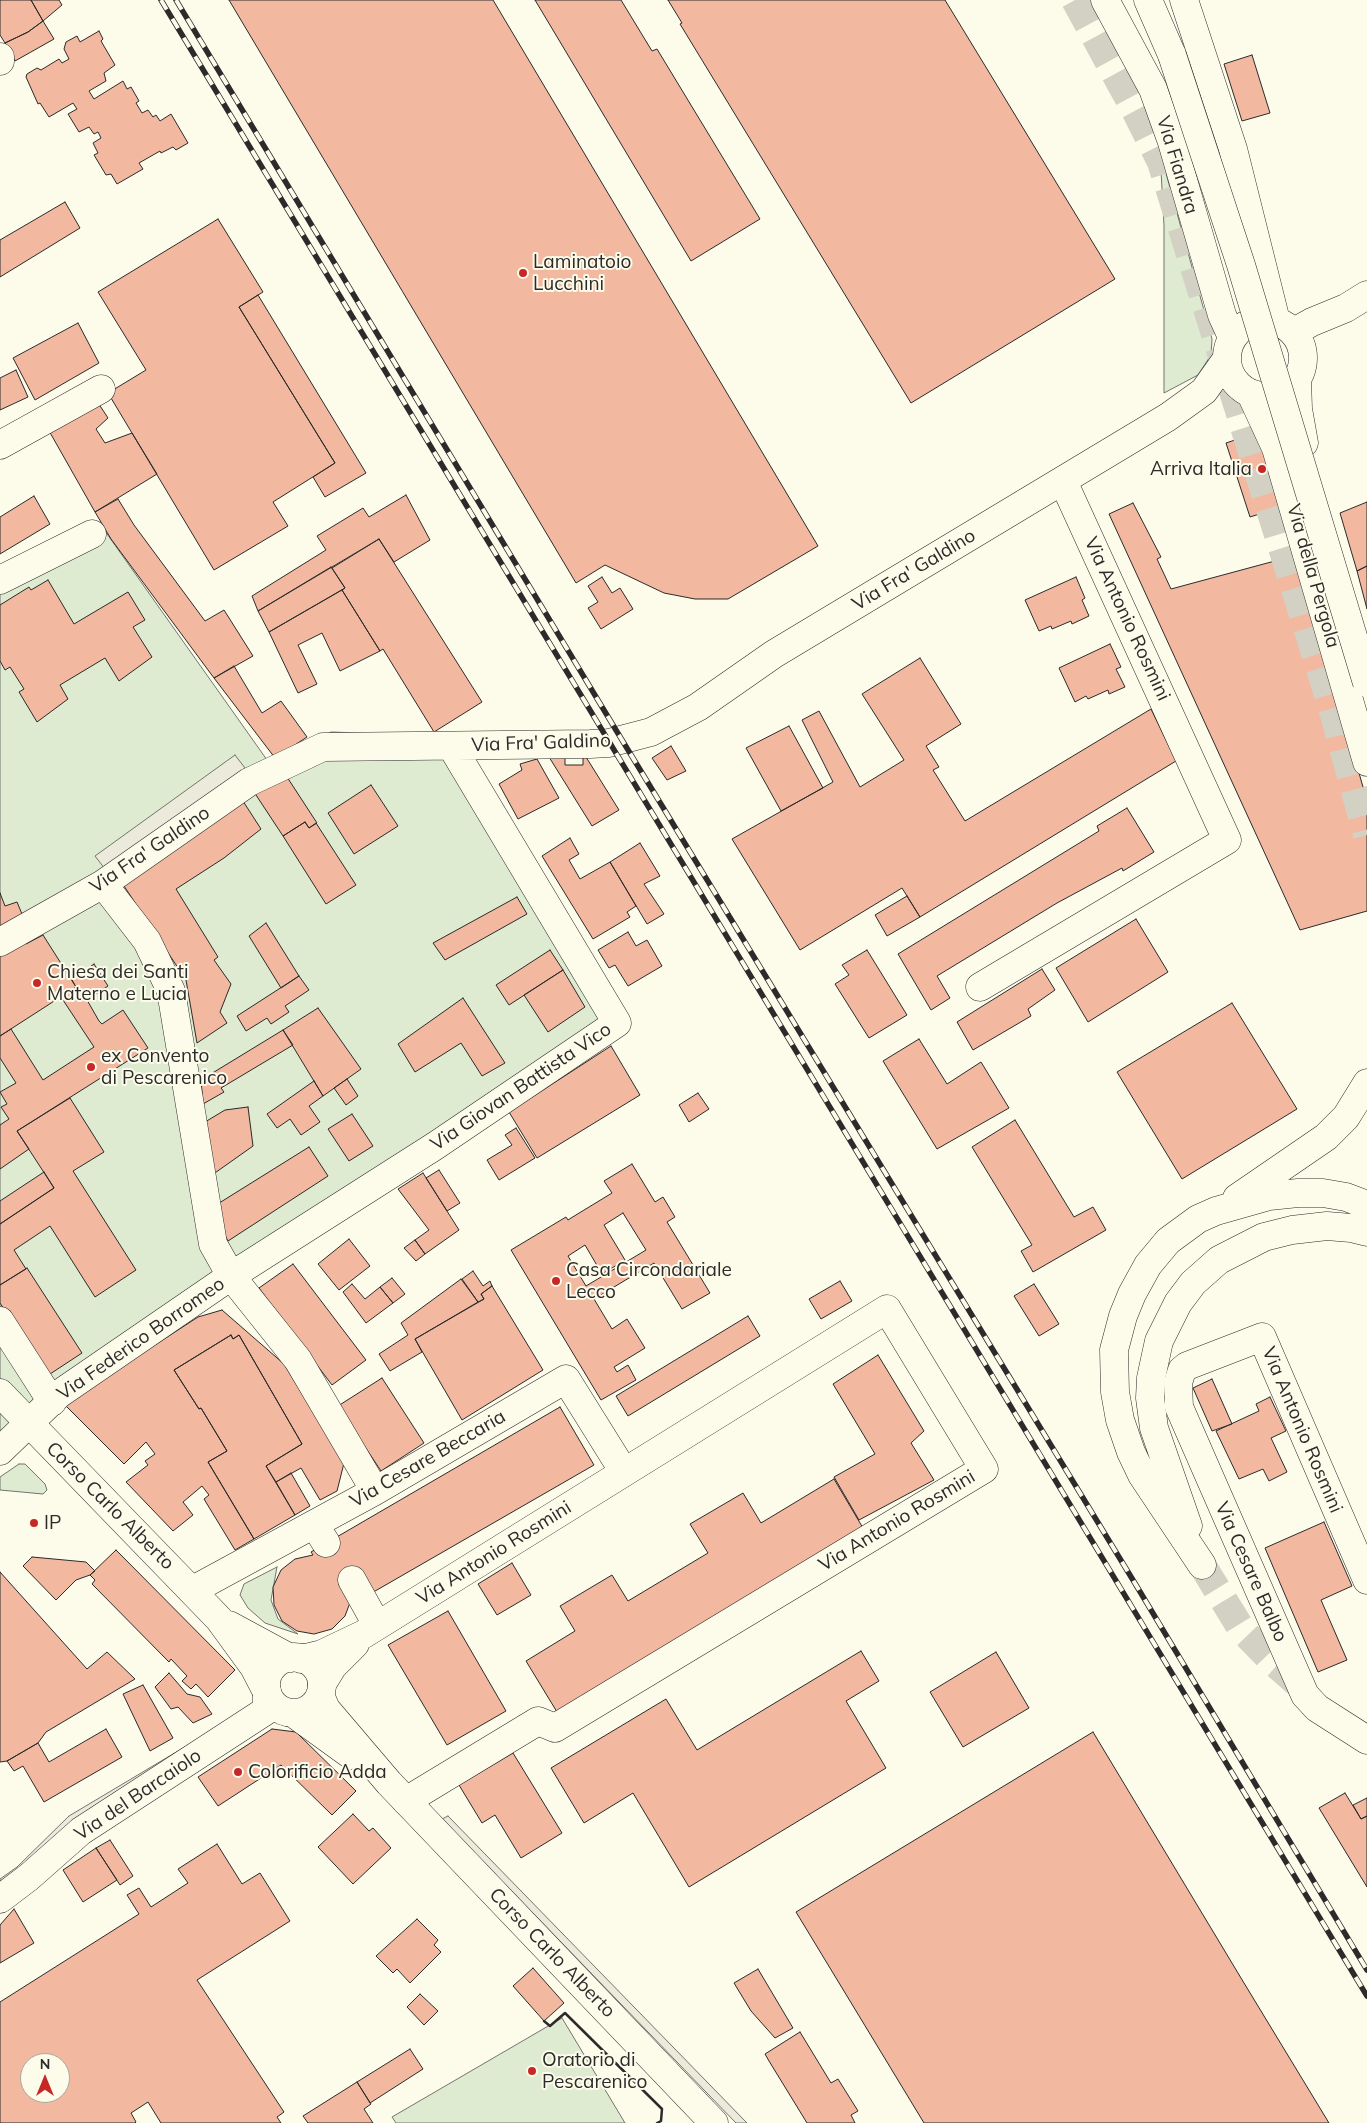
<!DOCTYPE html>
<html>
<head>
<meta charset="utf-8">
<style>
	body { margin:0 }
	#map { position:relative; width:1367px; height:2123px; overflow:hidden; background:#fdfbea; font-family:Mulish,sans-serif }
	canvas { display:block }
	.north { position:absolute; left:20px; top:2053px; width:50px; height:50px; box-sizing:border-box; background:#fdfbea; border:1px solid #a9a89e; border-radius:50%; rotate:0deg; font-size:14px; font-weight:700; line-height:20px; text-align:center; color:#2b2b2b }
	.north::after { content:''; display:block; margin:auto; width:18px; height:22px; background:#c62828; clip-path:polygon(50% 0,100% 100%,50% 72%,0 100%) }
</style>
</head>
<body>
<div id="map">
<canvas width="1367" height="2123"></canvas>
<div class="north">N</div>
</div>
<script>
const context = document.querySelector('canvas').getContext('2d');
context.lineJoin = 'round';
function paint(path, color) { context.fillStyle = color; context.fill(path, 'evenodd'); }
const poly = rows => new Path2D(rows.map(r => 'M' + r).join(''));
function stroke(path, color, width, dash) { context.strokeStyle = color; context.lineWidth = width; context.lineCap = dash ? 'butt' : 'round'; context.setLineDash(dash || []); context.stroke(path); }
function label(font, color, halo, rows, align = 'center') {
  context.font = font + ' Mulish,sans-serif'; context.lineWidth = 4; context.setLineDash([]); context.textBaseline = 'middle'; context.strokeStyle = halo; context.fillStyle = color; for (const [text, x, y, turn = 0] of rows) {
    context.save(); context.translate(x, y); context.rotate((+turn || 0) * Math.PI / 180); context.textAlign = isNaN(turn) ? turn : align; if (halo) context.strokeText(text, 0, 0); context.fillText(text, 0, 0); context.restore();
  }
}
const green = poly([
	[1160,152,1212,339,1211,355,1198,375,1164,393,1164,226,1160,152],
	[100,524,272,767,331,732,450,736,629,1017,0,1444,0,579,100,524],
	[19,1464,25,1464,45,1484,47,1490,43,1494,0,1490,0,1477,19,1464],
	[277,1567,271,1600,278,1619,298,1634,265,1623,248,1608,240,1595,244,1584,277,1567],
	[562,2018,625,2123,396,2123,392,2117,562,2018]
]);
paint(green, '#deebd1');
stroke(green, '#74746e', 1);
const parking = poly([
	[235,755,245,768,105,869,95,856,235,755],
	[240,1714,0,1892,0,1879,17,1867,69,1816,240,1714],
	[448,1816,747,2123,736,2123,442,1819,448,1816]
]);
paint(parking, '#eceadb');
stroke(parking, '#74746e', 1);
const building = poly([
	[0,0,31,0,43,21,28,32,5,43,0,35,0,0],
	[31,0,59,0,62,5,43,21,31,0],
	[229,0,493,0,818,546,728,599,695,599,664,593,605,565,576,583,229,0],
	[535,0,621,0,652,51,657,49,760,219,691,261,535,0],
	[668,0,945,0,1115,279,911,403,680,24,682,23,668,0],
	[43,21,54,39,15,61,5,43,28,32,43,21],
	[99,31,103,39,101,41,115,65,104,73,106,81,89,91,94,99,123,81,127,89,131,87,139,101,136,103,142,113,148,110,153,117,156,115,160,121,171,114,188,143,176,150,173,147,161,153,160,151,139,163,143,169,117,184,111,174,106,175,94,155,98,153,93,143,101,138,98,132,94,134,89,127,79,132,68,114,77,109,73,103,49,117,40,103,38,104,26,77,27,74,37,68,41,70,59,59,62,63,69,59,64,49,66,42,77,36,80,42,99,31],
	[1252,55,1270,113,1242,121,1224,64,1252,55],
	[65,202,80,228,0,277,0,240,65,202],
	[218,219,263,292,239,307,335,463,273,502,288,526,214,570,108,393,146,370,98,292,218,219],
	[258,295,366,473,325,497,313,477,335,463,239,307,258,295],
	[78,323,99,363,35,400,13,358,78,323],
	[16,370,28,397,0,410,0,378,16,370],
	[93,395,108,418,96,429,105,443,132,433,157,474,95,512,44,422,93,395],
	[1265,430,1288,505,1250,517,1226,443,1265,430],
	[406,495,430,540,394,562,379,539,258,611,252,596,326,550,317,536,363,508,369,517,406,495],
	[34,496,50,524,0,554,0,517,34,496],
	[118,499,134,525,205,621,224,610,253,656,214,678,111,539,95,512,118,499],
	[1367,502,1367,566,1357,571,1340,513,1367,502],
	[1133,503,1161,557,1157,559,1171,589,1297,555,1367,801,1367,911,1300,930,1109,514,1133,503],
	[379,539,482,702,434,732,383,649,380,651,342,590,345,588,332,568,379,539],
	[1367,566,1367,609,1357,571,1367,566],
	[331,567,345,588,269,632,258,611,331,567],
	[602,577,612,593,620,588,633,609,601,629,588,608,598,602,588,586,602,577],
	[1076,577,1085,598,1082,600,1089,616,1072,624,1071,621,1052,629,1051,626,1039,631,1025,600,1076,577],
	[48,580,74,624,128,592,145,620,133,627,152,657,119,681,105,658,60,685,68,699,37,722,19,692,24,689,10,667,5,670,0,661,0,605,29,587,31,590,48,580],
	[342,590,380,651,340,671,322,633,298,645,317,684,298,693,269,632,342,590],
	[1110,644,1121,667,1116,669,1125,687,1109,694,1108,690,1088,699,1086,696,1075,702,1059,668,1110,644],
	[920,658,961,724,926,746,939,767,933,770,965,821,1151,709,1176,761,920,917,902,888,800,950,732,839,833,782,802,720,819,711,860,787,904,760,862,694,920,658],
	[234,666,262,713,281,701,307,737,275,758,214,678,234,666],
	[789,726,823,788,781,811,746,748,789,726],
	[671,746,686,771,667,780,652,758,671,746],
	[549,757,565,757,565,765,583,765,583,757,586,757,619,810,592,826,549,757],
	[537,759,559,798,518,819,499,784,522,770,520,764,537,759],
	[287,777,317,823,309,828,305,822,283,836,254,792,287,777],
	[371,785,398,826,354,854,328,813,371,785],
	[241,798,261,829,224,858,176,889,218,957,214,960,231,984,220,1012,227,1023,197,1043,186,980,124,886,241,798],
	[1127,808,1154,852,1123,871,1122,868,1057,903,937,976,950,998,931,1010,898,954,1099,831,1097,826,1127,808],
	[305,822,309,828,316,823,356,885,326,904,283,836,305,822],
	[570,838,579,854,569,860,580,879,610,862,636,906,627,912,630,917,593,939,542,856,570,838],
	[640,843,660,876,644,884,664,914,647,924,610,862,640,843],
	[0,893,5,906,17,902,27,926,0,936,0,893],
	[907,896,920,917,887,936,875,915,907,896],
	[517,897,527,914,445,960,433,943,517,897],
	[1136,919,1168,972,1088,1022,1056,968,1136,919],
	[266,923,299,976,281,988,249,936,266,923],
	[628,932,636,946,647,940,662,966,628,986,615,965,609,968,598,950,628,932],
	[43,935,76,987,0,1036,0,953,23,940,26,944,43,935],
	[550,950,563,970,509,1005,496,985,550,950],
	[867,950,907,1015,869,1038,835,984,849,975,842,965,867,950],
	[94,964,108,986,87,1000,99,1021,102,1024,123,1010,148,1048,17,1131,29,1149,0,1169,0,1125,9,1119,1,1107,7,1104,0,1092,16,1083,0,1058,0,1036,11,1029,43,1080,94,1047,61,997,76,987,72,980,94,964],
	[1042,969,1055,990,1028,1009,1031,1016,973,1050,957,1022,1042,969],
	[563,970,585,1007,548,1032,524,995,563,970],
	[299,976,309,990,285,1006,289,1012,271,1024,267,1018,246,1031,237,1016,299,976],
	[463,998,505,1063,482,1076,461,1043,415,1072,398,1044,463,998],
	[1232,1003,1297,1109,1182,1179,1117,1072,1232,1003],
	[318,1008,361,1069,323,1096,283,1030,318,1008],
	[283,1030,293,1045,221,1088,224,1092,203,1104,201,1080,283,1030],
	[919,1039,947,1084,981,1062,1009,1108,937,1149,883,1061,919,1039],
	[611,1046,640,1095,537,1158,509,1112,611,1046],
	[347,1079,358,1096,346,1105,334,1088,347,1079],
	[314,1081,323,1096,309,1106,320,1122,301,1135,290,1119,277,1128,267,1114,314,1081],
	[698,1093,709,1109,689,1122,679,1105,698,1093],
	[70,1098,104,1152,73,1171,136,1270,95,1297,50,1226,14,1250,26,1269,0,1285,0,1224,54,1188,17,1131,70,1098],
	[248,1107,253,1146,212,1175,205,1122,225,1110,248,1107],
	[352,1114,373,1146,349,1161,328,1129,352,1114],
	[1015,1120,1074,1217,1093,1207,1106,1230,1033,1272,1021,1251,1032,1245,972,1147,1015,1120],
	[516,1128,535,1158,499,1180,487,1160,512,1145,505,1135,516,1128],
	[309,1147,328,1176,228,1241,217,1221,216,1205,309,1147],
	[632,1164,655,1202,663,1197,675,1217,667,1222,710,1293,682,1309,654,1263,594,1299,612,1329,627,1319,645,1348,614,1367,617,1372,628,1365,636,1380,601,1400,511,1250,566,1217,568,1220,571,1218,612,1193,604,1181,632,1164],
	[623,1213,646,1250,586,1286,568,1256,585,1245,602,1274,625,1260,604,1225,623,1213],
	[439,1170,460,1203,447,1211,426,1178,439,1170],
	[44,1172,54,1188,0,1224,0,1201,44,1172],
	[423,1173,459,1230,425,1254,415,1240,429,1230,398,1189,423,1173],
	[349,1239,370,1266,339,1290,318,1264,349,1239],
	[415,1240,425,1254,416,1261,404,1248,415,1240],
	[293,1264,366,1360,332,1385,259,1288,293,1264],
	[27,1268,82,1353,47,1376,0,1303,0,1285,27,1268],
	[473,1271,483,1286,490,1281,492,1286,481,1294,484,1299,478,1302,462,1279,473,1271],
	[392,1278,405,1294,393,1303,380,1287,392,1278],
	[461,1279,478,1302,415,1339,422,1352,390,1371,379,1354,408,1335,401,1323,461,1279],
	[840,1281,852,1301,821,1319,809,1299,840,1281],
	[352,1284,365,1299,380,1287,393,1303,366,1323,343,1292,352,1284],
	[1034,1284,1059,1324,1039,1336,1014,1296,1034,1284],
	[492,1286,543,1370,462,1420,415,1339,484,1299,481,1294,492,1286],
	[222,1310,284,1364,344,1463,337,1491,320,1500,301,1468,276,1482,266,1466,302,1444,239,1335,233,1339,231,1335,174,1370,199,1409,201,1408,227,1451,208,1462,254,1539,235,1550,204,1499,209,1495,202,1486,183,1502,193,1515,173,1531,126,1482,148,1465,145,1461,155,1454,146,1442,124,1464,64,1404,198,1317,222,1310],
	[748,1316,760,1336,628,1416,616,1396,748,1316],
	[231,1335,233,1339,239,1335,302,1444,266,1466,295,1515,254,1539,208,1462,227,1451,201,1408,199,1409,174,1370,231,1335],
	[878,1355,924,1431,911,1443,934,1480,859,1520,834,1477,875,1454,833,1384,878,1355],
	[382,1378,424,1443,381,1471,338,1406,382,1378],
	[1212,1379,1232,1424,1212,1431,1193,1388,1212,1379],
	[1270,1397,1286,1431,1271,1438,1287,1472,1269,1481,1263,1469,1239,1479,1216,1431,1259,1411,1256,1404,1270,1397],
	[560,1407,594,1465,363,1598,351,1600,345,1616,332,1629,314,1634,297,1631,282,1621,274,1605,273,1587,281,1570,295,1559,313,1555,311,1552,560,1407],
	[291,1473,310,1506,295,1515,276,1482,291,1473],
	[834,1479,863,1528,557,1712,526,1661,575,1631,560,1606,612,1575,628,1601,708,1553,690,1524,743,1493,761,1523,834,1479],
	[1324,1522,1352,1586,1321,1600,1347,1660,1318,1672,1265,1548,1324,1522],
	[116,1550,235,1670,208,1697,196,1684,191,1689,182,1681,187,1676,171,1659,169,1662,92,1584,95,1580,90,1575,116,1550],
	[32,1557,86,1562,95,1571,90,1575,76,1580,56,1600,23,1566,32,1557],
	[512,1563,531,1595,497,1615,478,1584,512,1563],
	[0,1572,87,1669,107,1652,135,1679,46,1732,38,1743,7,1761,0,1762,0,1572],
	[448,1611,506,1711,447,1745,388,1645,448,1611],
	[861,1651,879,1681,846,1701,886,1768,689,1887,633,1793,584,1823,551,1768,666,1699,697,1750,861,1651],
	[996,1652,1029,1708,963,1747,930,1692,996,1652],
	[169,1673,187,1694,200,1697,212,1714,193,1723,178,1707,171,1709,155,1687,169,1673],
	[143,1685,173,1738,150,1751,123,1694,143,1685],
	[106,1729,122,1757,44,1802,23,1766,14,1771,7,1761,38,1743,49,1762,106,1729],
	[272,1729,296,1732,356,1791,332,1815,281,1765,218,1806,198,1777,272,1729],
	[1093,1732,1244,1983,1329,2123,924,2123,796,1912,1093,1732],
	[513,1753,562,1833,521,1858,495,1815,482,1823,459,1785,513,1753],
	[1345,1793,1361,1819,1367,1816,1367,1887,1319,1808,1345,1793],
	[1367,1798,1367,1816,1361,1819,1353,1805,1367,1798],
	[353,1814,369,1831,373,1828,391,1848,353,1884,318,1847,353,1814],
	[110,1840,133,1876,120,1885,96,1848,110,1840],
	[217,1844,242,1884,260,1873,290,1921,197,1980,284,2112,277,2117,281,2123,161,2123,148,2102,131,2113,136,2122,135,2123,0,2123,0,2002,139,1914,127,1895,139,1888,151,1907,188,1883,178,1869,217,1844],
	[30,2063,60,2063,60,2093,30,2093,30,2063],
	[96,1848,117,1880,83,1902,63,1870,96,1848],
	[14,1909,34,1943,0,1963,0,1925,14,1909],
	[417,1919,438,1940,434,1945,441,1952,410,1983,397,1969,393,1973,376,1956,417,1919],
	[533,1968,564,2003,544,2021,513,1986,533,1968],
	[758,1969,793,2028,775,2038,751,2011,734,1983,758,1969],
	[420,1994,438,2011,424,2025,407,2007,420,1994],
	[800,2032,831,2083,838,2079,858,2111,851,2115,855,2123,807,2123,769,2061,765,2054,800,2032],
	[410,2049,423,2069,370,2103,357,2082,410,2049],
	[357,2082,371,2104,364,2109,373,2123,308,2123,303,2116,357,2082]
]);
paint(building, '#f2b8a0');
stroke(building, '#2b2b2b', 1);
stroke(poly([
	[1075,0,1136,112,1161,162,1332,707,1367,835],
	[1202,1565,1242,1630,1272,1661,1305,1690]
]), '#d3d1c4', 28, [28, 14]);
const minor = poly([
	[1105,0,1153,89,1172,142,1222,315,1232,337],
	[1184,0,1233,149,1276,321],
	[0,57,0,61],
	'1227 358a38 38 0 1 1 76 0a38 38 0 1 1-76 0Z',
	[1294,332,1312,322,1346,308,1367,295],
	[1297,379,1298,409,1304,443],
	[1251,394,1276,448,1367,762],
	[0,445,101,389],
	[0,580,92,534],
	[103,884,147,941,171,991,213,1244,231,1276,298,1360,375,1491],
	[0,942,103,884,249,782,323,747,590,744,609,743,651,732,698,707,774,654,1168,417,1204,391,1226,360],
	[980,987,1227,840,1063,481],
	[0,1321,52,1402],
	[0,1451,59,1394,231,1276,435,1146,617,1023,452,747],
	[314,1524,326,1543],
	[352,1580,377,1625],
	[1367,1580,1262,1337,1187,1366,1182,1370,1178,1383,1179,1407,1305,1695,1317,1708,1367,1740],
	[193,1590,375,1491,566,1379,624,1472],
	[301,1659,322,1654,364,1634,887,1309,984,1469,555,1728,538,1721,406,1801],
	[322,1684,333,1666,355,1644],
	[0,1899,29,1877,81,1831,267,1710,267,1692]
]);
const major = poly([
	[0,1393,219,1619,254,1667,267,1692],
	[229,1625,290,1658],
	'266 1685a28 28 0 1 1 56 0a28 28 0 1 1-56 0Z',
	[320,1695,326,1709,389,1783,714,2123],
	[293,1713,351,1755]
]);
const highway = poly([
	[1148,0,1172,55],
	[1237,1198,1326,1137,1346,1117,1367,1083],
	[1188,1526,1154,1428,1150,1398,1151,1378,1159,1341,1178,1303,1193,1283,1219,1260,1264,1237,1292,1230,1327,1226,1351,1228,1367,1232],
	[1202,1565,1142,1475,1131,1452,1120,1420,1115,1392,1114,1350,1123,1316,1132,1294,1148,1265,1168,1241,1198,1219,1216,1211,1269,1196,1298,1193,1323,1193,1346,1197,1367,1205]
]);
stroke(minor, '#2b2b2b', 29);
stroke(major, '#2b2b2b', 29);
stroke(highway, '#2b2b2b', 29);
stroke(minor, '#fdfbea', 28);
stroke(major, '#fdfbea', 28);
stroke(highway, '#fdfbea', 28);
const rail = poly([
	[161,0,1367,1996],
	[176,0,622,740,1136,1585,1367,1970]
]);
stroke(rail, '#2b2b2b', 5.5);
stroke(rail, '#fdfbea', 4, [11]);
const highwayBridge = poly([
	[1172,55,1241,265,1367,683]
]);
stroke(highwayBridge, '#2b2b2b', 29, []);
stroke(highwayBridge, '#fdfbea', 28);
stroke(poly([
	[544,2021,550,2026,565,2013,662,2109,661,2121,657,2123]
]), '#2b2b2b', 2.5);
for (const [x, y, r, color] of [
	[523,273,5,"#c62828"],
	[1262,469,5,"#c62828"],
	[37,983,5,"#c62828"],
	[91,1067,5,"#c62828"],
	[556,1281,5,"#c62828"],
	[34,1523,5,"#c62828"],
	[238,1772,5,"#c62828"],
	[532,2071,5,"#c62828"]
]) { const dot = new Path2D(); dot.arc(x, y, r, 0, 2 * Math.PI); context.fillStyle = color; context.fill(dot); stroke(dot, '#fdfbea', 2); }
label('19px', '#2b2b2b', '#fdfbea', [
	["Via Fiandra",1177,165,73],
	["Via Fra' Galdino",914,570,-31],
	["Via della Pergola",1313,576,74],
	["Via Antonio Rosmini",1127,619,65],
	["Via Fra' Galdino",541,743,-2],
	["Via Fra' Galdino",150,850,-34],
	["Via Giovan Battista Vico",521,1087,-34],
	["Via Federico Borromeo",141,1339,-35],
	["Via Antonio Rosmini",1302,1430,67],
	["Via Cesare Beccaria",428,1459,-30],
	["Corso Carlo Alberto",110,1506,45],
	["Via Antonio Rosmini",897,1521,-31],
	["Via Antonio Rosmini",494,1553,-32],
	["Via Cesare Balbo",1251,1572,66],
	["Via del Barcaiolo",138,1795,-34],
	["Corso Carlo Alberto",552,1953,46]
]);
label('19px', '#2b2b2b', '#fdfbea', [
	["Laminatoio",533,262],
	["Lucchini",533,284],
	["Arriva Italia",1252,469,"right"],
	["Chiesa dei Santi",47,972],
	["Materno e Lucia",47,994],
	["ex Convento",101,1056],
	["di Pescarenico",101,1078],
	["Casa Circondariale",566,1270],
	["Lecco",566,1292],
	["IP",44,1523],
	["Colorificio Adda",248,1772],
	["Oratorio di",542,2060],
	["Pescarenico",542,2082]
], 'left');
</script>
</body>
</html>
